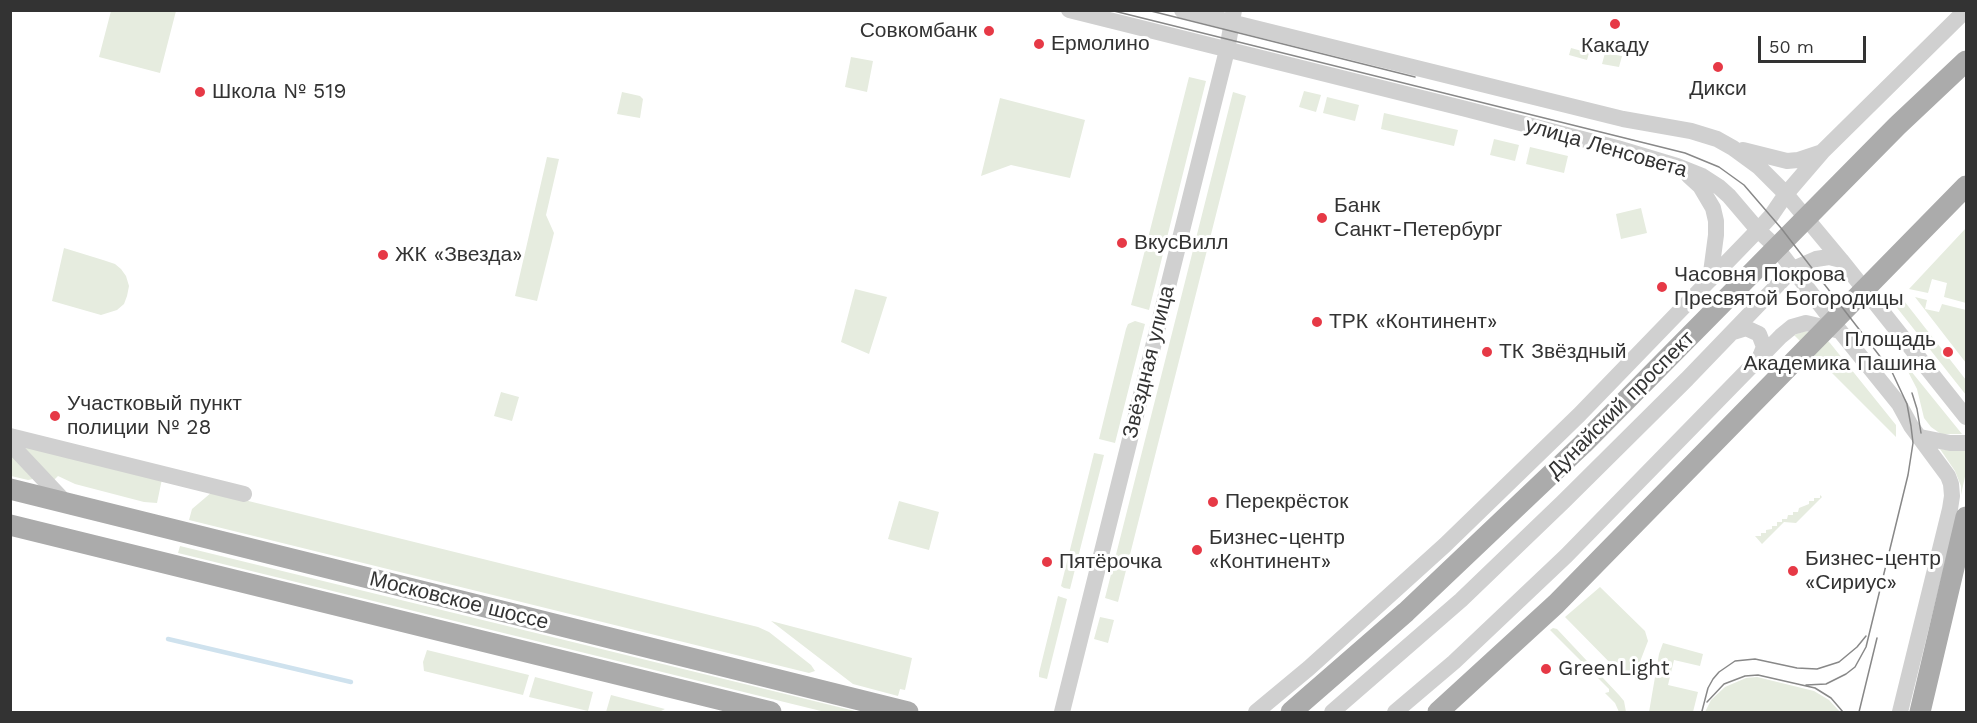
<!DOCTYPE html>
<html>
<head>
<meta charset="utf-8">
<style>
	body { margin:0 }
	#map { position:relative; width:1977px; height:723px; overflow:hidden; background:#fff; font-family:"Work Sans",sans-serif }
	canvas { display:block }
	.frame { position:absolute; inset:0; border:12px solid #333; pointer-events:none }
	.scale { position:absolute; left:1758px; top:36px; width:108px; height:27px; box-sizing:border-box; border:3px solid #333; border-top:0; padding-left:8px; font-size:18px; line-height:21px; white-space:nowrap; color:#333; -webkit-text-stroke:4px #fff; paint-order:stroke }
</style>
</head>
<body>
<div id="map">
<canvas width="1977" height="723"></canvas>
<div class="frame"></div>
<div class="scale">50 m</div>
</div>
<script>
const context = document.querySelector('canvas').getContext('2d');
context.lineJoin = 'round';
function paint(path, color) { context.fillStyle = color; context.fill(path, 'evenodd'); }
const poly = rows => new Path2D(rows.map(r => 'M' + r).join(''));
function stroke(path, color, width, dash) { context.strokeStyle = color; context.lineWidth = width; context.lineCap = dash ? 'butt' : 'round'; context.setLineDash(dash || []); context.stroke(path); }
function label(font, color, halo, rows, align = 'center') {
  context.font = font + ' "Work Sans",sans-serif'; context.lineWidth = 6; context.setLineDash([]); context.textBaseline = 'middle'; context.strokeStyle = halo; context.fillStyle = color; for (const [text, x, y, turn = 0] of rows) {
    context.save(); context.translate(x, y); context.rotate((+turn || 0) * Math.PI / 180); context.textAlign = isNaN(turn) ? turn : align; if (halo) context.strokeText(text, 0, 0); context.fillText(text, 0, 0); context.restore();
  }
}
paint(poly([
	[111,11,176,11,160,73,99,57],
	[1571,48,1589,53,1587,60,1569,55],
	[1605,53,1622,56,1619,67,1602,64],
	[851,57,873,61,867,92,845,87],
	[1189,77,1206,81,1149,310,1131,305],
	[1304,91,1321,95,1316,112,1299,107],
	[622,92,640,96,643,99,640,118,617,114],
	[1233,92,1246,96,1118,602,1105,598],
	[1327,97,1359,105,1355,121,1323,113],
	[1000,98,1085,120,1070,178,1011,165,981,176],
	[1384,113,1458,130,1454,146,1381,129],
	[1494,139,1519,145,1515,161,1490,155],
	[1530,147,1568,156,1564,173,1526,164],
	[547,157,559,159,546,215,554,233,537,301,515,296],
	[1641,208,1647,233,1621,239,1616,214],
	[1966,228,1966,303,1944,297,1947,283,1932,279,1928,293,1909,289],
	[64,248,103,260,115,264,121,269,126,276,129,286,127,296,124,304,117,310,101,315,52,301],
	[855,289,887,297,869,354,841,342],
	[1901,297,1966,380,1966,395,1894,304],
	[1915,297,1927,300,1925,309,1939,312,1942,304,1966,310,1966,363],
	[1135,321,1145,324,1115,443,1099,439,1126,329,1128,324],
	[1805,331,1823,336,1830,343,1896,425,1896,437,1794,335],
	[1902,360,1962,434,1941,434,1931,427,1924,418,1917,389],
	[501,392,519,397,512,421,494,416],
	[25,445,162,479,157,503,144,502,75,484,58,476,54,480,26,452],
	[1940,449,1957,451,1966,449,1966,472,1961,495,1961,486,1955,471],
	[1094,453,1104,455,1070,589,1064,588,1061,586],
	[11,455,33,479,28,480,11,476],
	[212,492,758,627,769,632,811,665,815,671,809,673,189,520,192,509],
	[1820,495,1822,497,1796,523,1784,522,1762,544,1755,536,1761,536,1761,533,1766,533,1766,530,1772,529,1772,526,1777,526,1777,522,1782,522,1782,519,1787,519,1788,515,1793,515,1793,512,1798,512,1799,508,1809,504,1809,501,1814,501,1814,498,1820,498],
	[899,501,939,512,929,550,888,539],
	[180,546,859,712,825,712,178,553],
	[1600,587,1645,631,1648,641,1636,672,1630,678,1621,674,1565,617],
	[1058,596,1067,599,1047,679,1039,677,1039,673],
	[1100,617,1114,620,1108,643,1094,639],
	[771,621,912,658,905,690,900,689,898,696,853,684],
	[1553,628,1557,629,1619,695,1624,701,1626,712,1619,712,1615,703,1605,693,1609,692,1609,689,1550,630],
	[1663,643,1703,654,1700,666,1674,660,1668,685,1698,692,1693,712,1649,712,1659,654],
	[427,650,529,675,523,695,424,671,423,662],
	[535,677,593,692,588,711,529,697],
	[1757,677,1814,691,1829,700,1840,712,1705,712,1711,700,1725,687,1746,678],
	[611,695,665,709,659,712,606,712]
]), '#e6ecdf');
stroke(poly([
	[168,639,351,682]
]), '#cfe2ee', 4.5);
stroke(poly([
	[1069,10,1466,109,1617,148,1677,166,1702,176,1719,187,1729,196,1758,230,1776,247,1840,331,1899,404,1911,426,1948,476,1951,484,1952,496,1950,509,1900,712],
	[1182,10,1623,119,1691,131,1717,139,1733,148,1759,167,1786,194,1841,260,1966,417],
	[1743,150,1787,161,1798,160,1822,152],
	[1689,176,1700,186,1713,208,1716,221,1716,235,1710,280],
	[1733,332,1746,328,1759,334,1764,347,1759,359],
	[10,436,244,494],
	[1920,437,1950,443,1966,443],
	[10,438,18,452,66,503],
	[1062,712,1227,50,1234,10],
	[1256,712,1309,668,1445,545,1579,415,1758,230,1771,216,1786,194,1823,151,1966,10],
	[1332,712,1461,600,1563,502,1687,379,1793,269,1816,259,1829,257,1841,260],
	[1395,712,1454,662,1566,556,1781,336,1792,327,1806,323,1836,330]
]), '#d0d0d0', 16);
stroke(poly([
	[10,489,908,712],
	[10,525,771,712],
	[1291,712,1406,612,1583,444,1897,126,1966,61],
	[1438,712,1556,604,1966,186],
	[1920,712,1966,517]
]), '#ababab', 21);
stroke(poly([
	[1110,10,1685,153,1719,167,1744,185,1781,228,1892,372,1907,404,1911,426,1913,443,1908,475,1866,647,1855,667,1846,674,1826,684,1806,685],
	[1147,10,1415,77],
	[1912,393,1917,409,1921,433],
	[1707,702,1724,684,1745,676,1758,675,1815,688,1831,698,1843,712],
	[1702,711,1708,688,1713,679,1719,672,1735,661,1755,659,1797,668,1817,669,1839,662,1857,647,1866,636],
	[1859,712,1877,638]
]), '#888', 1.5);
for (const [x, y, r, color] of [
	[1615,24,6,"#e63946"],
	[989,31,6,"#e63946"],
	[1039,44,6,"#e63946"],
	[1718,67,6,"#e63946"],
	[200,92,6,"#e63946"],
	[1322,218,6,"#e63946"],
	[1122,243,6,"#e63946"],
	[383,255,6,"#e63946"],
	[1662,287,6,"#e63946"],
	[1317,322,6,"#e63946"],
	[1487,352,6,"#e63946"],
	[1948,352,6,"#e63946"],
	[55,416,6,"#e63946"],
	[1213,502,6,"#e63946"],
	[1197,550,6,"#e63946"],
	[1047,562,6,"#e63946"],
	[1793,571,6,"#e63946"],
	[1546,669,6,"#e63946"]
]) { const dot = new Path2D(); dot.arc(x, y, r, 0, 2 * Math.PI); context.fillStyle = color; context.fill(dot); stroke(dot, '#fff', 2); }
label('21px', '#333', '#fff', [
	["Совкомбанк",977,31,"right"],
	["Ермолино",1051,44],
	["Какаду",1615,46,"center"],
	["Дикси",1718,89,"center"],
	["Школа № 519",212,92],
	["Банк",1334,206],
	["Санкт-Петербург",1334,230],
	["ВкусВилл",1134,243],
	["ЖК «Звезда»",395,255],
	["Часовня Покрова",1674,275],
	["Пресвятой Богородицы",1674,299],
	["ТРК «Континент»",1329,322],
	["Площадь",1936,340,"right"],
	["Академика Пашина",1936,364,"right"],
	["ТК Звёздный",1499,352],
	["Участковый пункт",67,404],
	["полиции № 28",67,428],
	["Перекрёсток",1225,502],
	["Бизнес-центр",1209,538],
	["«Континент»",1209,562],
	["Бизнес-центр",1805,559],
	["«Сириус»",1805,583],
	["Пятёрочка",1059,562],
	["GreenLight",1558,669]
], 'left');
label('21px', '#333', '#fff', [
	["улица Ленсовета",1606,148,16],
	["Звёздная улица",1149,362,-76],
	["Дунайский проспект",1621,405,-45],
	["Московское шоссе",459,601,14]
]);
</script>
</body>
</html>
